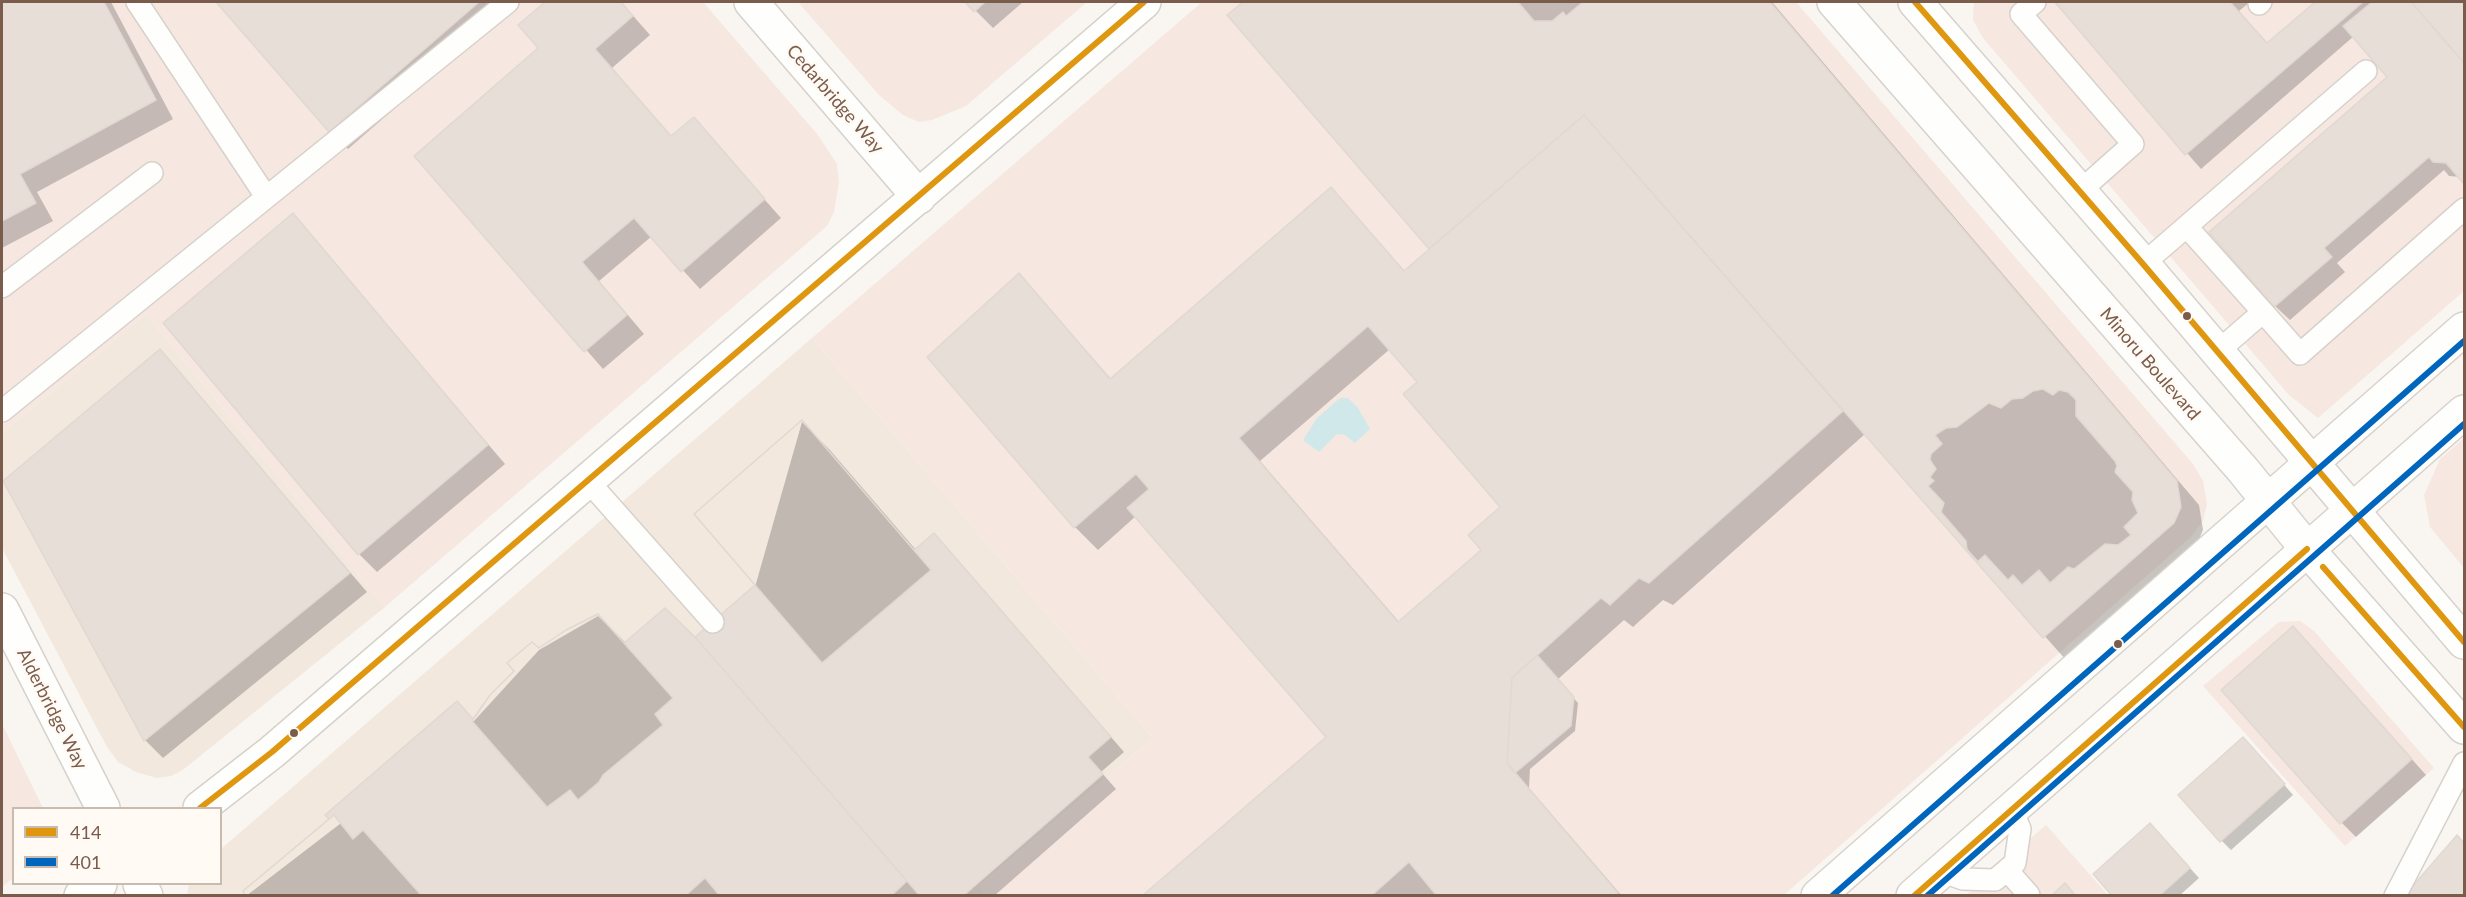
<!DOCTYPE html>
<html>
<head>
<meta charset="utf-8">
<style>
	body { margin:0 }
	#map { position:relative; width:2466px; height:897px; overflow:hidden; background:#f9f5f0; font-family:Lato,sans-serif }
	canvas { display:block }
	.frame { position:absolute; inset:0; border:3px solid #7a5c4d; pointer-events:none }
	.legend { position:absolute; left:12px; top:807px; width:210px; height:78px; box-sizing:border-box; background:#fffaf3; border:2px solid #cabbb1; margin:0; padding:8px 10px; list-style:none; font-size:18px; color:#7a5c4d }
	.legend li { display:flex; align-items:center; gap:12px; height:30px }
	.legend b { width:30px; border:2px solid #cabbb1 }
</style>
</head>
<body>
<div id="map">
<canvas width="2466" height="897"></canvas>
<div class="frame"></div>
<ul class="legend">
<li><b style="height:8px;background:#de970f"></b>414</li>
<li><b style="height:8px;background:#0065bd"></b>401</li>
</ul>
</div>
<script>
const context = document.querySelector('canvas').getContext('2d');
context.lineJoin = 'round';
function paint(path, color) { context.fillStyle = color; context.fill(path, 'evenodd'); }
const poly = rows => new Path2D(rows.map(r => 'M' + r).join(''));
function stroke(path, color, width, dash) { context.strokeStyle = color; context.lineWidth = width; context.lineCap = dash ? 'butt' : 'round'; context.setLineDash(dash || []); context.stroke(path); }
function label(font, color, halo, rows, align = 'center') {
  context.font = font + ' Lato,sans-serif'; context.lineWidth = 5; context.setLineDash([]); context.textBaseline = 'middle'; context.strokeStyle = halo; context.fillStyle = color; for (const [text, x, y, turn = 0] of rows) {
    context.save(); context.translate(x, y); context.rotate((+turn || 0) * Math.PI / 180); context.textAlign = isNaN(turn) ? turn : align; if (halo) context.strokeText(text, 0, 0); context.fillText(text, 0, 0); context.restore();
  }
}
paint(poly([
	[146,314,385,607,184,769,171,776,157,778,136,772,118,762,107,747,2,548,2,433],
	[812,338,1153,738,980,886,988,895,187,896,189,884,220,884,221,849]
]), '#f2e8de');
paint(poly([
	[2,2,703,2,818,135,837,164,839,182,834,212,827,226,385,607,146,314,2,433],
	[798,2,1087,2,966,106,932,120,919,122,903,115,879,95],
	[1202,2,1796,2,2193,464,2203,481,2207,504,2203,521,2191,537,1784,895,988,895,980,886,1153,738,812,338],
	[1974,2,2464,2,2464,291,2318,418,2289,395,1983,38,1973,20],
	[2464,438,2464,568,2430,527,2424,495,2440,459],
	[2300,621,2314,631,2434,768,2345,846,2203,686,2279,622],
	[2,724,43,808,14,808,13,878,2,887],
	[2046,825,2108,895,1965,896]
]), '#f6e8e1');
paint(poly([
	[1340,398,1348,398,1358,408,1370,429,1355,443,1345,435,1337,434,1319,452,1303,440,1317,418]
]), '#d0e8ea');
paint(poly([
	[8,2,111,2,173,119,37,192,53,221,2,248,2,5],
	[218,2,517,2,348,149],
	[547,2,621,2,650,35,612,68,672,137,693,119,781,218,700,289,652,236,599,281,644,334,603,369,417,156,540,48,520,25],
	[967,2,1023,2,993,28],
	[1246,2,1772,2,2199,505,2203,530,2196,546,2066,660,1865,434,1673,605,1663,600,1633,627,1624,620,1557,680,1578,703,1575,731,1530,769,1529,788,1622,896,1145,896,1328,737,1136,516,1098,550,1075,527,929,357,1019,275,1112,380,1331,189,1405,272,1431,249,1229,15],
	[1390,349,1419,382,1502,507,1484,550,1400,623,1260,461],
	[2057,2,2250,2,2239,11,2268,44,2317,2,2464,2,2464,182,2460,177,2449,176,2444,170,2337,263,2345,272,2290,320,2275,306,2389,77,2354,36,2201,169,2055,3],
	[293,215,505,464,377,572,359,554],
	[160,351,367,592,163,758,145,740,5,481],
	[802,422,829,449,916,550,948,549,1124,752,1101,772,1116,789,994,896,246,896,474,721,539,650,598,616,626,643,695,639,755,587],
	[2307,642,2426,775,2356,837,2342,823],
	[2253,749,2293,795,2231,850,2221,840],
	[2160,835,2199,878,2179,896,2114,896],
	[2457,837,2464,844,2464,896,2406,896]
]), '#0003');
const building = poly([
	[5,2,104,2,156,100,20,174,36,203,2,221,2,3,5,2],
	[216,2,479,2,329,132,216,2],
	[545,2,621,2,633,16,595,49,671,136,694,117,765,199,681,272,634,218,582,262,627,315,584,352,414,156,538,48,518,25,545,2],
	[965,2,985,2,974,12,965,2],
	[1243,2,1770,2,2177,481,2181,507,2174,523,2043,638,1584,115,1429,249,1227,15,1243,2],
	[1518,2,1583,2,1566,16,1563,12,1552,21,1534,21,1518,2],
	[2055,2,2230,2,2267,43,2315,2,2363,2,2185,155,2055,2],
	[2372,2,2411,2,2464,63,2464,184,2446,163,2433,162,2429,157,2324,248,2332,257,2274,307,2209,232,2387,77,2343,26,2372,2],
	[2411,2,2464,2,2464,63,2447,43,2411,2],
	[1584,115,1843,411,1649,583,1639,578,1610,605,1601,598,1512,678,1507,763,1618,893,1615,896,1142,896,1326,737,1127,508,1149,489,1136,474,1074,528,927,357,1019,273,1110,379,1331,187,1404,271,1584,115],
	[1368,326,1417,382,1403,394,1500,507,1468,535,1481,550,1398,622,1239,438,1368,326],
	[293,213,488,445,358,555,163,323,293,213],
	[160,349,350,573,144,741,3,481,160,349],
	[2043,389,2053,395,2059,390,2068,392,2076,400,2076,416,2115,461,2117,466,2115,472,2133,492,2132,500,2138,513,2124,527,2131,535,2118,545,2105,544,2074,569,2068,567,2050,583,2039,570,2022,585,2013,575,2008,580,1985,555,1977,562,1967,550,1966,541,1941,512,1944,503,1928,486,1934,481,1930,477,1936,469,1930,460,1931,454,1942,444,1935,435,1946,428,1957,427,1989,403,2001,408,2012,399,2023,398,2033,391,2043,389],
	[802,420,931,570,822,663,694,514,802,420],
	[802,420,914,550,934,533,1111,737,1088,757,1103,774,963,896,920,896,695,637,755,585,694,514,802,420],
	[665,608,695,637,907,881,891,896,245,896,243,891,329,819,325,815,457,701,473,719,490,695,514,671,507,663,532,642,539,648,566,630,598,614,624,643,665,608],
	[598,614,673,698,655,714,663,725,603,775,599,782,578,800,570,790,547,807,472,721,490,695,514,671,507,663,532,642,539,648,566,630,598,614],
	[2293,626,2412,759,2340,824,2221,690,2293,626],
	[1537,655,1574,697,1571,726,1515,773,1507,763,1512,678,1537,655],
	[2243,737,2285,784,2220,842,2178,795,2243,737],
	[334,815,353,839,363,830,422,896,245,896,243,891,334,815],
	[2150,823,2190,868,2159,896,2112,896,2093,874,2150,823],
	[2457,835,2464,843,2464,896,2404,896,2457,835],
	[1409,862,1437,896,1371,896,1409,862],
	[705,878,720,896,685,896,705,878],
	[2065,883,2076,896,2051,896,2065,883]
]);
paint(building, '#e6ded7');
stroke(building, '#e2d8d2', 1.5);
const service = poly([
	[137,2,265,195],
	[2035,2,2021,14,2133,144,2080,191],
	[2259,4,2261,2],
	[2187,227,2263,312],
	[2143,264,2366,71],
	[2,287,152,173],
	[2217,352,2263,312,2300,354,2464,209],
	[2,411,508,2],
	[588,481,713,622],
	[2007,870,2029,895],
	[1940,871,1963,879,1995,880,2015,863,2020,829,2011,808],
	[2395,896,2464,763]
]);
const minor = poly([
	[751,2,919,197],
	[200,808,272,752,1144,2],
	[81,896,100,884]
]);
const tertiary = poly([
	[1834,2,2243,470,2307,549,2464,727],
	[1915,2,2143,264,2464,642],
	[2,610,103,808],
	[140,884,146,896]
]);
const secondary = poly([
	[1818,896,2464,329],
	[1913,896,2464,412]
]);
stroke(service, '#d7d1cb', 24);
stroke(minor, '#d7d1cb', 36);
stroke(tertiary, '#d7d1cb', 36);
stroke(secondary, '#d9d2cb', 36);
stroke(service, '#fefefd', 21);
stroke(minor, '#fefefd', 33);
stroke(tertiary, '#fefefd', 33);
stroke(secondary, '#fefefd', 33);
stroke(poly([
	[1915,2,2143,264,2464,642],
	[2323,567,2464,727],
	[200,808,272,752,1144,2],
	[1914,896,2307,549]
]), '#de970f', 6);
stroke(poly([
	[1832,896,2464,341],
	[1927,896,2464,424]
]), '#0065bd', 6);
for (const [x, y, r, color] of [
	[2187,316,5,"#7a5c4d"],
	[2118,644,5,"#7a5c4d"],
	[294,733,5,"#7a5c4d"]
]) { const dot = new Path2D(); dot.arc(x, y, r, 0, 2 * Math.PI); context.fillStyle = color; context.fill(dot); stroke(dot, '#fffaf3', 2); }
label('18px', '#7a5c4d', '#fffaf3', [
	["Cedarbridge Way",835,99,49],
	["Minoru Boulevard",2150,364,49],
	["Alderbridge Way",52,709,63]
]);
</script>
</body>
</html>
